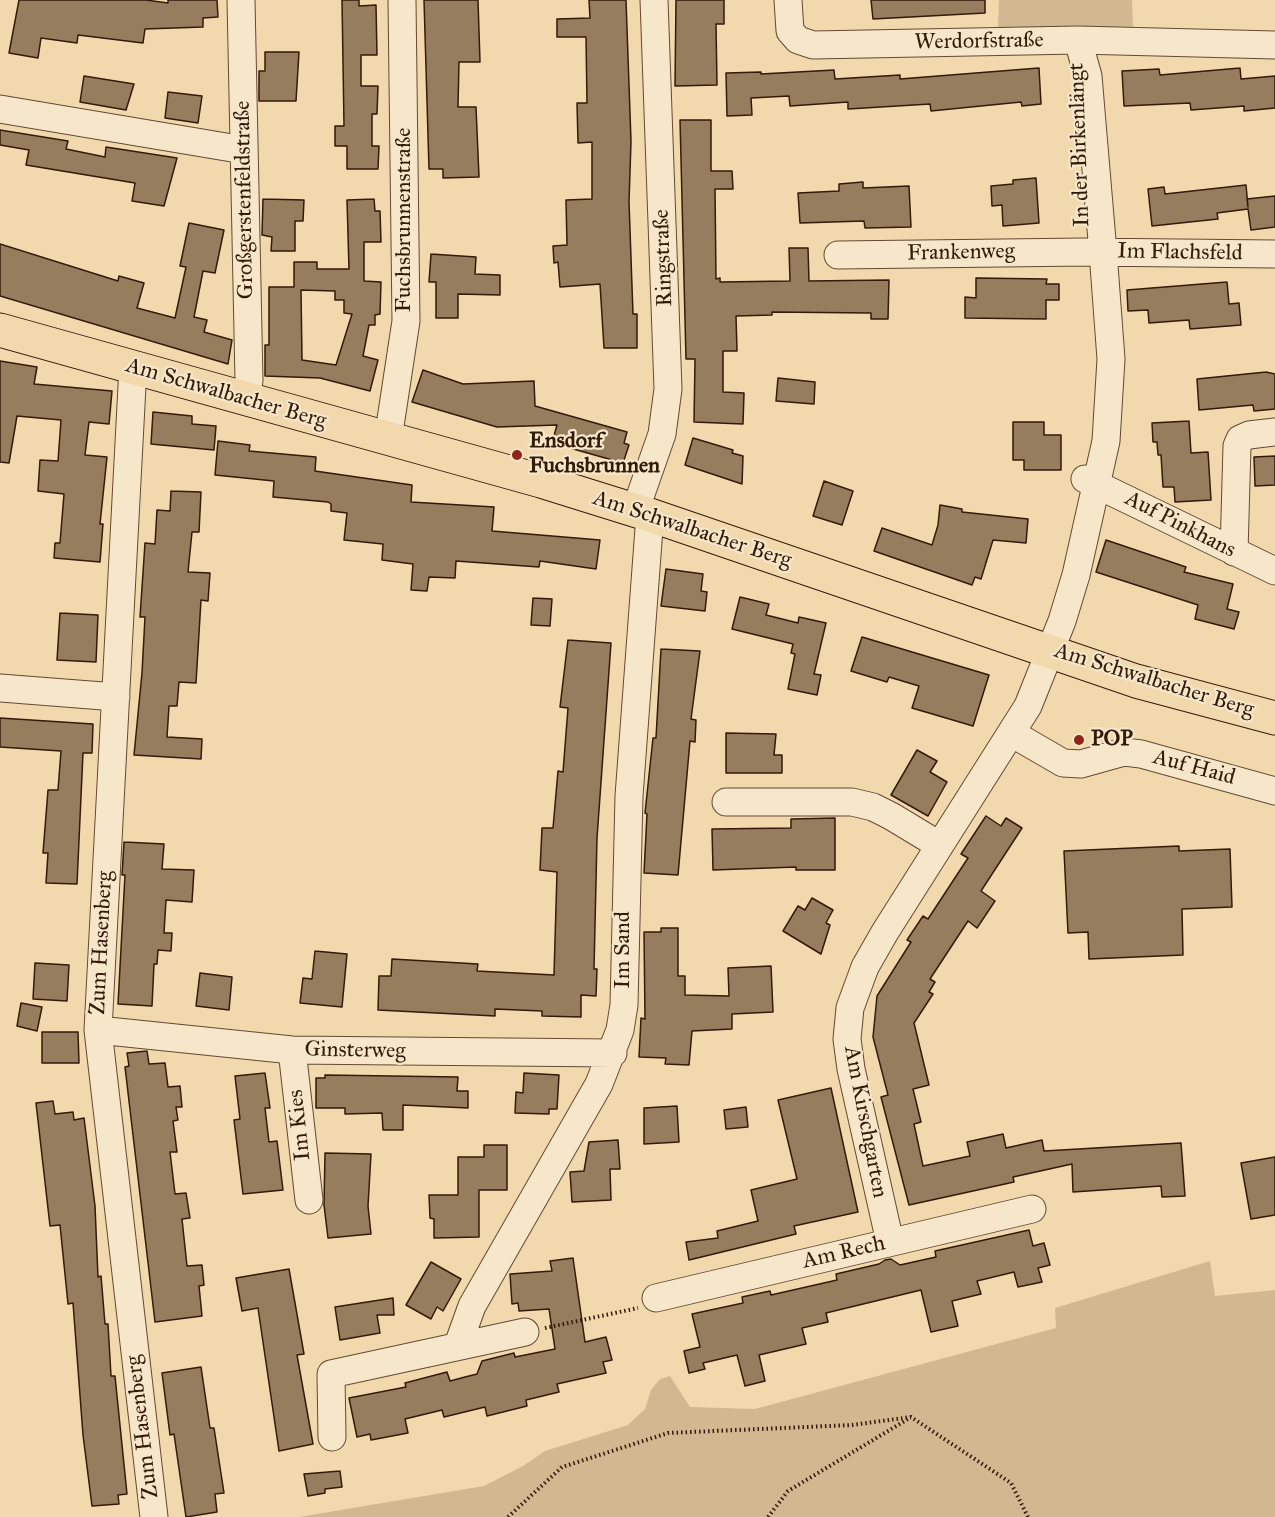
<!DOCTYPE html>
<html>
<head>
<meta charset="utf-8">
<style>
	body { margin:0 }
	canvas { display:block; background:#f1d8ad }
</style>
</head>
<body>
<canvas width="1275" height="1517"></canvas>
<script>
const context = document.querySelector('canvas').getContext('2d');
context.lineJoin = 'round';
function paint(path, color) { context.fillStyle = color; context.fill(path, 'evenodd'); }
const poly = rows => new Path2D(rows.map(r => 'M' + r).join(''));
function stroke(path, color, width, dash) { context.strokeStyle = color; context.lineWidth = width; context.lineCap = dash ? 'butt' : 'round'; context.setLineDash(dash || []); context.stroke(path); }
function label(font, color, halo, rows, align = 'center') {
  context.font = font + ' "IM FELL Great Primer",serif'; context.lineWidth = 4.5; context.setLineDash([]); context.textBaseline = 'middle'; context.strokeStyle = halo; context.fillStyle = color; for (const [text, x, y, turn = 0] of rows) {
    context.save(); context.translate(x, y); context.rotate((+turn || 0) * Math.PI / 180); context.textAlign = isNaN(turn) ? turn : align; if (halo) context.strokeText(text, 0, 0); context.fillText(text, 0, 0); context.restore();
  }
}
paint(poly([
	[999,0,1132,0,1133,28,998,28],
	[1210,1261,1215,1296,1275,1290,1275,1517,299,1517,484,1486,523,1466,545,1451,628,1425,645,1409,651,1390,660,1379,670,1376,690,1407,755,1409,1056,1328,1055,1308]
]), '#d1b891');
const building = poly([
	[19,0,146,0,168,3,168,0,217,0,218,17,203,18,203,27,145,29,143,43,78,35,77,43,41,38,38,58,9,53,19,0],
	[342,0,359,0,359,6,376,5,377,55,361,55,361,86,378,86,377,114,372,114,372,146,379,146,378,169,347,169,347,146,335,146,335,126,344,126,342,0],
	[424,0,478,0,480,62,459,62,458,107,476,107,479,177,443,178,443,169,429,169,424,0],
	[589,0,626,0,631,141,629,202,633,314,637,314,637,348,604,348,600,284,560,287,558,262,554,263,553,246,567,245,566,200,592,199,592,142,578,143,577,103,587,103,586,37,557,37,557,19,590,18,589,0],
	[676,0,724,0,724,24,716,24,717,85,675,86,676,0],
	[871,0,985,0,985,13,873,19,871,0],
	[265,52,299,52,296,101,259,101,259,71,265,71,265,52],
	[1039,68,1041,104,1022,106,1021,102,931,111,930,104,848,109,848,102,790,106,789,96,751,98,752,115,727,116,726,73,761,72,761,74,834,70,835,79,900,75,900,79,1039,68],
	[1240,68,1241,79,1275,76,1275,108,1244,111,1244,106,1191,110,1190,103,1124,106,1122,71,1159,69,1160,75,1240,68],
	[84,76,134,84,126,110,80,102,84,76],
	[168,92,202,96,198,123,165,118,168,92],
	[680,120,711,120,711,171,732,171,733,189,715,189,716,279,720,278,720,282,790,281,789,248,808,248,809,281,889,280,888,319,871,319,871,313,772,312,772,315,736,316,737,351,723,351,723,392,744,393,743,424,694,422,695,359,686,359,680,120],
	[0,130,68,141,66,149,105,157,106,147,177,158,164,206,132,201,135,183,26,165,29,150,0,145,0,130],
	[1036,178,1039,223,1003,226,1002,205,992,206,991,186,1013,184,1013,180,1036,178],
	[863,182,863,188,909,186,911,227,865,228,864,221,800,223,798,193,839,191,839,184,863,182],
	[1246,185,1248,207,1247,199,1275,196,1275,227,1251,230,1248,209,1217,213,1218,219,1152,226,1148,189,1164,187,1165,194,1246,185],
	[263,199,304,200,303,221,295,221,295,251,271,251,272,237,262,235,263,199],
	[374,199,375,211,380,211,381,242,364,242,364,281,381,282,380,314,375,315,375,325,369,325,363,356,378,360,370,391,320,378,265,376,265,345,269,345,269,287,294,287,294,262,317,262,317,269,349,269,347,200,374,199],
	[301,290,335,291,335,300,344,300,344,313,352,314,336,365,302,360,301,290],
	[189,223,224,230,215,273,203,271,194,317,207,320,204,332,232,340,228,364,0,296,0,244,118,281,119,276,144,283,137,308,175,318,186,267,180,266,189,223],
	[431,254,476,257,475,274,500,275,500,295,458,294,458,318,436,318,436,282,429,282,431,254],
	[976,278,1047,279,1046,284,1059,284,1059,300,1046,300,1046,319,965,318,965,297,976,298,976,278],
	[1227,282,1229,304,1239,303,1241,325,1190,329,1189,320,1149,323,1148,310,1128,311,1127,290,1227,282],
	[0,361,37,367,34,384,112,391,109,424,89,422,85,455,107,457,100,524,103,524,100,562,54,558,55,543,60,543,64,494,38,491,40,460,58,461,61,420,17,416,9,463,0,462,0,361],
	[423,370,463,384,534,381,535,406,627,432,624,443,629,445,623,463,552,443,557,425,497,427,412,402,423,370],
	[1266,372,1275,374,1275,409,1254,411,1253,405,1199,410,1197,379,1266,372],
	[778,378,815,382,814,404,776,401,778,378],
	[153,412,192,416,192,424,216,426,214,450,151,444,153,412],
	[1189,421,1191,453,1208,452,1211,500,1175,502,1174,487,1163,487,1161,455,1158,455,1157,442,1153,442,1152,423,1189,421],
	[1013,422,1044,422,1044,435,1061,435,1061,470,1024,470,1024,460,1013,460,1013,422],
	[693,438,733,450,732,453,743,456,742,484,685,465,693,438],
	[218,441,250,445,249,451,316,457,315,471,412,485,411,502,494,507,492,531,600,540,596,569,540,561,539,567,456,561,455,578,429,577,427,591,411,590,413,564,382,560,383,544,344,540,347,513,331,511,331,504,328,502,273,497,274,481,215,475,218,441],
	[1275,456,1275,485,1255,486,1254,457,1275,456],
	[824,481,853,491,842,525,813,516,824,481],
	[171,491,201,492,199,532,192,532,188,572,210,573,208,601,201,600,196,683,179,682,177,706,169,706,167,737,202,739,201,759,134,755,142,673,145,617,140,617,145,543,155,544,157,510,170,511,171,491],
	[940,505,962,509,962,512,1028,519,1026,543,993,540,981,579,975,577,972,585,874,551,882,528,932,545,938,525,940,505],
	[1106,540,1186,567,1184,572,1233,584,1227,609,1239,612,1234,629,1195,619,1198,605,1096,572,1106,540],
	[666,569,703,574,701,591,707,592,705,611,661,606,666,569],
	[740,597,769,604,766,615,798,623,799,617,826,623,814,674,821,675,817,695,788,689,795,654,791,653,793,644,732,629,740,597],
	[533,598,552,599,550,626,531,625,533,598],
	[60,613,98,615,96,662,57,660,60,613],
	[862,637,989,675,973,726,912,708,919,686,889,677,887,682,851,671,862,637],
	[568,640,611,643,597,838,594,969,597,969,596,996,581,995,581,1017,542,1016,542,1011,495,1009,495,1016,378,1010,379,976,391,976,392,959,478,964,477,971,554,975,557,872,540,870,542,828,553,828,558,771,563,772,568,708,560,707,568,640],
	[661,649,700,651,691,719,696,720,695,742,690,741,678,875,644,873,647,814,645,813,653,738,656,738,661,649],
	[0,718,93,724,92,753,83,753,77,884,46,883,48,853,43,853,48,790,58,790,61,751,0,747,0,718],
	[726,733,776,734,774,755,782,755,782,773,726,773,726,733],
	[917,750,937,761,930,772,947,782,928,816,891,795,917,750],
	[986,816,1001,826,1006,818,1022,828,981,891,995,901,977,928,968,921,930,979,935,982,929,992,933,994,914,1023,929,1085,913,1089,921,1122,914,1124,923,1166,970,1156,967,1142,1003,1134,1006,1148,1042,1140,1044,1151,1181,1143,1185,1196,1162,1197,1161,1186,1073,1192,1072,1164,1013,1177,1014,1182,909,1205,881,1097,888,1095,873,1037,877,996,911,942,907,940,923,916,928,919,968,858,961,854,986,816],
	[835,818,835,870,796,870,796,867,713,870,712,829,791,828,791,819,835,818],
	[124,842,164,844,162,869,194,870,192,902,166,900,164,933,172,933,171,951,158,950,157,964,154,964,152,1006,118,1004,125,875,122,875,124,842],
	[1179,846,1179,851,1230,849,1232,907,1182,909,1183,955,1089,959,1088,932,1068,933,1064,851,1179,846],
	[812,898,833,910,826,923,830,925,821,954,783,931,798,906,805,910,812,898],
	[661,928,678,928,678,976,685,976,685,995,729,996,728,968,771,966,773,1012,732,1014,732,1029,692,1031,689,1065,665,1064,666,1058,639,1057,641,1018,645,1019,644,932,661,932,661,928],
	[315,951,347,954,342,1007,300,1003,303,978,312,979,315,951],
	[35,963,69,965,67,1001,33,999,35,963],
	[200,973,232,977,229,1010,196,1006,200,973],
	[21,1003,42,1007,37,1031,17,1026,21,1003],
	[42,1032,78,1032,79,1063,42,1063,42,1032],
	[147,1051,149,1064,165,1063,168,1087,180,1086,182,1107,176,1107,178,1120,173,1121,177,1152,170,1152,175,1194,186,1193,190,1218,182,1219,187,1266,202,1265,204,1285,199,1286,202,1316,155,1322,125,1067,129,1066,127,1053,147,1051],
	[265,1073,270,1108,265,1108,269,1142,277,1141,283,1190,243,1194,234,1120,240,1119,235,1076,265,1073],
	[524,1073,559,1075,557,1109,549,1109,549,1114,515,1113,516,1092,523,1093,524,1073],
	[325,1075,458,1077,457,1091,468,1091,468,1108,403,1105,403,1130,383,1130,382,1113,345,1114,345,1108,316,1108,316,1078,325,1078,325,1075],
	[831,1088,858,1212,794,1226,796,1234,689,1260,686,1242,718,1238,717,1231,758,1221,751,1190,797,1179,778,1100,831,1088],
	[53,1101,55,1114,73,1112,74,1120,84,1118,95,1206,98,1277,101,1276,105,1324,108,1324,111,1376,115,1376,127,1494,118,1495,119,1504,92,1506,83,1435,73,1303,68,1304,60,1225,50,1226,36,1103,53,1101],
	[677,1106,679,1142,644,1144,644,1108,677,1106],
	[746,1107,748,1127,726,1129,724,1110,746,1107],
	[618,1140,620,1169,610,1169,611,1200,572,1202,570,1172,584,1171,589,1142,618,1140],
	[484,1145,507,1145,507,1190,479,1190,479,1237,434,1238,434,1219,430,1218,429,1195,458,1195,458,1157,484,1157,484,1145],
	[325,1153,371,1154,368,1206,371,1234,328,1238,324,1205,325,1153],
	[1275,1157,1275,1215,1251,1219,1241,1163,1275,1157],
	[1029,1230,1033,1246,1044,1243,1050,1265,1038,1268,1042,1282,1018,1287,1014,1272,977,1281,981,1294,952,1301,958,1326,931,1332,921,1290,826,1313,828,1322,802,1328,806,1344,759,1355,765,1381,745,1386,737,1355,703,1363,705,1369,689,1373,684,1351,700,1347,692,1314,743,1303,742,1297,770,1291,771,1295,837,1280,836,1274,879,1264,885,1260,891,1259,900,1265,936,1257,935,1251,1029,1230],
	[573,1258,585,1342,606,1337,612,1360,603,1362,606,1373,557,1384,559,1392,526,1400,527,1406,487,1416,485,1407,444,1417,442,1410,405,1419,408,1433,371,1440,370,1434,357,1437,349,1398,406,1387,405,1383,447,1372,450,1381,465,1377,477,1374,482,1361,514,1353,515,1357,555,1349,549,1309,519,1311,518,1303,512,1304,510,1274,552,1271,550,1261,573,1258],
	[431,1262,461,1279,443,1311,437,1307,431,1319,406,1305,431,1262],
	[289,1269,304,1354,297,1355,313,1444,279,1451,258,1308,242,1311,236,1278,289,1269],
	[393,1298,394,1315,377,1315,380,1333,340,1340,335,1307,393,1298],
	[201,1367,210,1428,214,1428,224,1493,215,1494,217,1512,186,1517,174,1434,170,1435,162,1373,201,1367],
	[340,1471,342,1487,325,1489,325,1493,308,1496,304,1474,340,1471]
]);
paint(building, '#967d5e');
stroke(building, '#341a09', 1.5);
const minor = poly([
	[241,0,249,380,246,401],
	[788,0,790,31,798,40,813,45,1078,40,1275,45],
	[0,109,244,150],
	[838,255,1084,252,1275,254],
	[133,367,98,1030,154,1517],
	[388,439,406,321,402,0],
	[1085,479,1275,571],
	[635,511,662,434,668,389,654,0],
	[1234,552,1237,446,1240,439,1249,435,1275,432],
	[0,688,116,697],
	[1013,734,1063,763,1081,764,1124,752,1141,754,1275,791],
	[726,802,852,802,873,807,891,816,939,845],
	[98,1030,292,1050,613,1053],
	[292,1050,309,1200],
	[890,1242,851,1069,847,1039,850,1008,865,967,885,932,1028,706,1062,621,1076,575,1106,441,1111,359,1103,252,1088,76,1078,40],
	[656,1298,1032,1209],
	[458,1345,472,1306,599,1084,620,1030,624,1005,629,796,650,515],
	[332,1437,331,1374,525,1332]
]);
const major = poly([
	[0,330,541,481,650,515,1136,681,1275,718]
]);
stroke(minor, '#634a32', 29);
stroke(major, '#341a09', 35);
stroke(poly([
	[545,1328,638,1308],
	[508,1517,562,1467,668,1433,852,1425,911,1417,1011,1483,1028,1517],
	[768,1517,788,1491,908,1419]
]), '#341a09', 4, [1.5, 3]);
stroke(minor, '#f6e6ca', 27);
stroke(major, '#f1d8ad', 33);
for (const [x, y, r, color] of [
	[517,455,6,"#8f2418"],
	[1079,740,6,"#8f2418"]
]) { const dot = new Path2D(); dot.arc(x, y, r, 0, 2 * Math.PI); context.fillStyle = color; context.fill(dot); stroke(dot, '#f6e6ca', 2); }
label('22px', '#341a09', '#f6e6ca', [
	["Werdorfstraße",979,42,-1],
	["In der Birkenlängt",1080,145,-92],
	["Großgerstenfeldstraße",245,200,-91],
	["Fuchsbrunnenstraße",405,220,-90],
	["Frankenweg",961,253,-1],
	["Im Flachsfeld",1180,253,1],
	["Ringstraße",664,258,-92],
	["Am Schwalbacher Berg",226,394,16],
	["Auf Pinkhans",1180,525,27],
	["Am Schwalbacher Berg",692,530,18],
	["Am Schwalbacher Berg",1154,681,17],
	["Auf Haid",1194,768,15],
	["Zum Hasenberg",102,943,-87],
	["Im Sand",624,950,-90],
	["Ginsterweg",355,1051,1],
	["Am Kirschgarten",865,1122,79],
	["Im Kies",300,1125,-96],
	["Am Rech",844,1253,-13],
	["Zum Hasenberg",143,1427,-97]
]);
label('bold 22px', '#341a09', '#f6e6ca', [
	["Ensdorf",529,442],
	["Fuchsbrunnen",529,467],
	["POP",1091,740]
], 'left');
</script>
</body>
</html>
